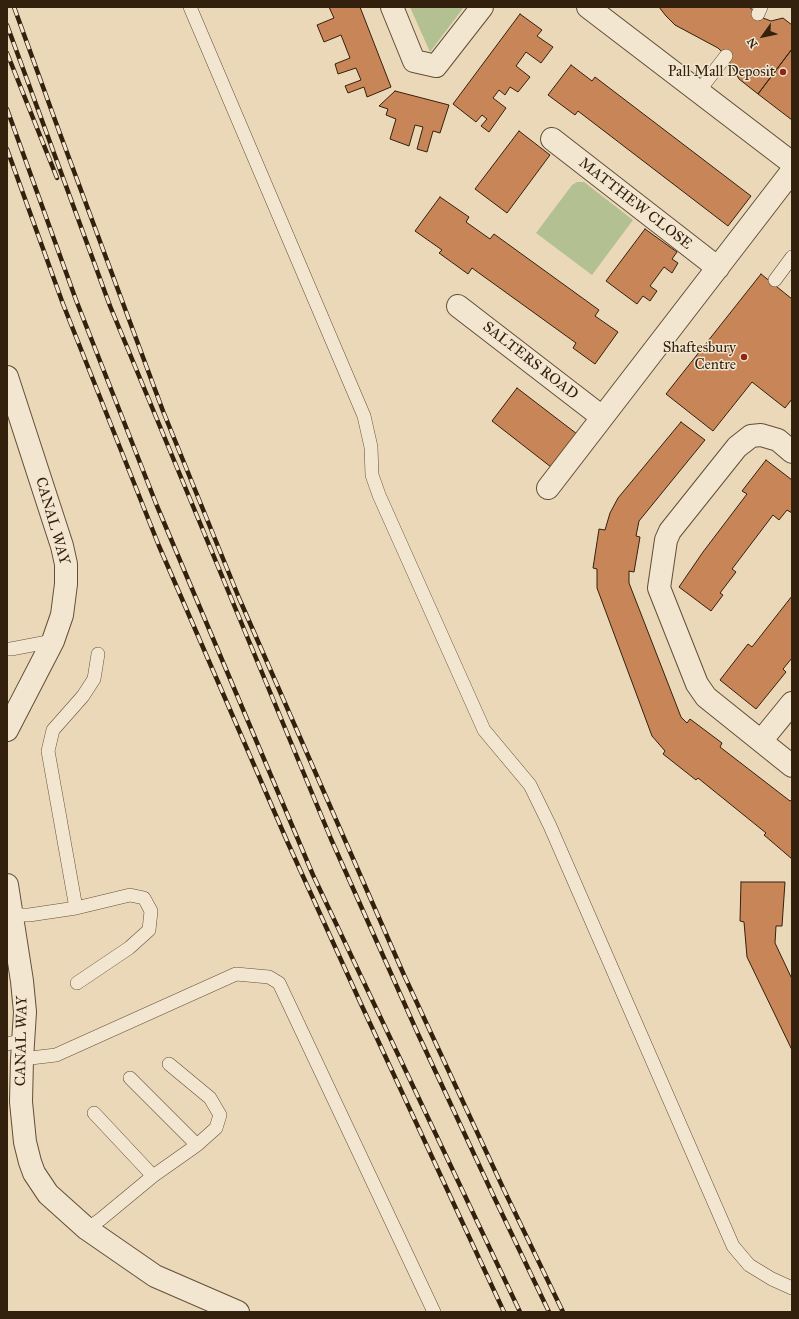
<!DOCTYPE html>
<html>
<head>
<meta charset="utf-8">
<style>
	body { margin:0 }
	#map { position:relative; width:799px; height:1319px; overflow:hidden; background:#ebd8b8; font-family:"IM FELL Great Primer",serif }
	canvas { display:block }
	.frame { position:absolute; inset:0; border:8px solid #33210d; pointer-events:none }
	.north { position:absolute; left:743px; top:16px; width:40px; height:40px; -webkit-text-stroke:3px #f2e6d1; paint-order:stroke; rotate:237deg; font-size:11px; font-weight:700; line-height:16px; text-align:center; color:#33210d }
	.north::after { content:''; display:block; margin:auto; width:14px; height:18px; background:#33210d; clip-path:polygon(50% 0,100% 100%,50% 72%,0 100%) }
</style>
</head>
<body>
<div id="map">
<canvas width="799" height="1319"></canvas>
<div class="frame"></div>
<div class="north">N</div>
</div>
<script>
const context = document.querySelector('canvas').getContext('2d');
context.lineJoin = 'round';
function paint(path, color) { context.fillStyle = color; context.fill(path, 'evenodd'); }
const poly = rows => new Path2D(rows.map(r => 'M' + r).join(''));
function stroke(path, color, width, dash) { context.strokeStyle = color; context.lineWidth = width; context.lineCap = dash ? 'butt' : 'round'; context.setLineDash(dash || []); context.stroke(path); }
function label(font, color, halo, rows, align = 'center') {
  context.font = font + ' "IM FELL Great Primer",serif'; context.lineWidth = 3; context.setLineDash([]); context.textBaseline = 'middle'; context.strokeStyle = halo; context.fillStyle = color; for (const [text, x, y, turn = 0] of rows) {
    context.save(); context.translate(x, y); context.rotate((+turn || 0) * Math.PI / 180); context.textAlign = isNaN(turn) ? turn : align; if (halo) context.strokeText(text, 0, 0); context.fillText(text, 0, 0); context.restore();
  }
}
paint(poly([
	[410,7,464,7,430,52],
	[577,182,584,182,633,220,592,275,536,233,572,185]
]), '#b3c092');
const building = poly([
	[329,7,360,7,391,87,367,97,364,87,348,93,345,86,361,80,356,68,338,74,335,64,350,58,341,35,324,42,317,25,334,18,329,7],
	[659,7,749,7,763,18,771,21,783,18,792,25,792,49,758,94,739,79,726,56,718,48,675,25,666,16,659,7],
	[520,14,542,30,537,36,553,47,541,63,526,52,516,66,530,77,518,92,510,87,505,95,499,90,493,98,506,108,489,132,481,126,487,119,482,115,476,122,453,104,520,14],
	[792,49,792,120,758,94,792,49],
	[571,65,592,81,595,77,751,196,728,226,578,111,575,115,548,95,571,65],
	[395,91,449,105,440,133,433,131,427,152,417,149,423,127,415,125,409,146,390,139,396,119,386,115,388,109,379,106,395,91],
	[519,131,550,155,507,213,475,189,519,131],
	[440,197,469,217,466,222,490,239,494,234,599,310,595,316,618,332,595,364,573,348,576,343,472,268,468,274,439,253,442,250,415,231,440,197],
	[645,229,677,252,672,259,678,263,672,273,664,267,650,286,657,291,650,301,643,296,637,304,606,281,645,229],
	[761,274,792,299,792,399,785,408,752,382,713,431,666,394,761,274],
	[517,388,577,434,551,467,492,421,517,388],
	[681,422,705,440,639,521,636,536,640,537,634,572,629,571,629,583,681,717,687,723,690,719,722,743,720,747,790,801,792,800,792,859,764,835,766,833,698,778,696,780,663,754,665,751,652,736,597,588,597,569,593,568,599,529,605,530,610,513,618,498,681,422],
	[766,460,792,480,792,513,787,510,779,520,773,515,732,569,736,572,720,593,723,595,711,611,679,587,703,552,747,494,742,491,766,460],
	[792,596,792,658,783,669,786,672,756,709,720,680,748,644,752,647,792,596],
	[741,882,785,882,782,926,776,926,775,943,792,979,792,1050,747,957,744,922,740,921,741,882]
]);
paint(building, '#c78558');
stroke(building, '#33210d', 1);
const service = poly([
	[190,7,364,416,371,447,372,475,379,495,484,730,530,785,550,826,733,1246,749,1265,772,1279,792,1288],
	[758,14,761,7],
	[699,91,726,56],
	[775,280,792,257],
	[7,649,11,649,53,641],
	[76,908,130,895,144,898,151,911,149,930,129,948,77,983],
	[12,915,29,915,76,908,48,751,53,730,83,696,94,679,98,654],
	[7,1044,24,1040],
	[22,1059,56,1055,236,974,269,977,279,983,434,1312],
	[130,1078,197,1145],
	[94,1113,153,1176],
	[87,1229,101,1219,153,1176,197,1145,216,1128,220,1115,210,1098,169,1064]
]);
const minor = poly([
	[392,7,414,61,436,66,482,7],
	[552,139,718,268],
	[458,306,602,417],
	[7,377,62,546,66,564,66,584,62,615,53,641,7,730],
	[792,452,778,440,761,435,751,436,737,447,670,531,666,540,659,588,697,684,706,697,792,766],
	[548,488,792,171],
	[761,741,792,703],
	[7,885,22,981,25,1012,22,1059,21,1102,25,1142,30,1162,34,1173,48,1194,87,1229,155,1276,238,1312]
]);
const tertiary = poly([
	[588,7,792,163]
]);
stroke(service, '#614f38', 14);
stroke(minor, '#614f38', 24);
stroke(tertiary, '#614f38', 24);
stroke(service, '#f2e6d1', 13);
stroke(minor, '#f2e6d1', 22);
stroke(tertiary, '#f2e6d1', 22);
const rail = poly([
	[14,7,59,131,163,411,239,598,404,975,504,1190,563,1312],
	[7,25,110,306,331,839,418,1034,494,1197,549,1312],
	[7,53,57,178],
	[7,109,76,300,157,506,313,875,520,1312],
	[7,149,63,304,159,546,287,841,361,1004,504,1312]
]);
stroke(rail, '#33210d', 4.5);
stroke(rail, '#f2e6d1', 3, [9]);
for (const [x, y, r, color] of [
	[783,72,4,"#8f2418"],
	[744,357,4,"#8f2418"]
]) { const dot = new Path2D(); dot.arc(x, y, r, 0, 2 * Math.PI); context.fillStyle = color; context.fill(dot); stroke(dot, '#f2e6d1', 1.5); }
label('15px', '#33210d', '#f2e6d1', [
	["Pall Mall Deposit",775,72],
	["Shaftesbury",736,348],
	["Centre",736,365]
], 'right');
label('15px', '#33210d', '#f2e6d1', [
	["MATTHEW CLOSE",635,204,38],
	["SALTERS ROAD",530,361,38],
	["CANAL WAY",52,521,74],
	["CANAL WAY",22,1041,-89]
]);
</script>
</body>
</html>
